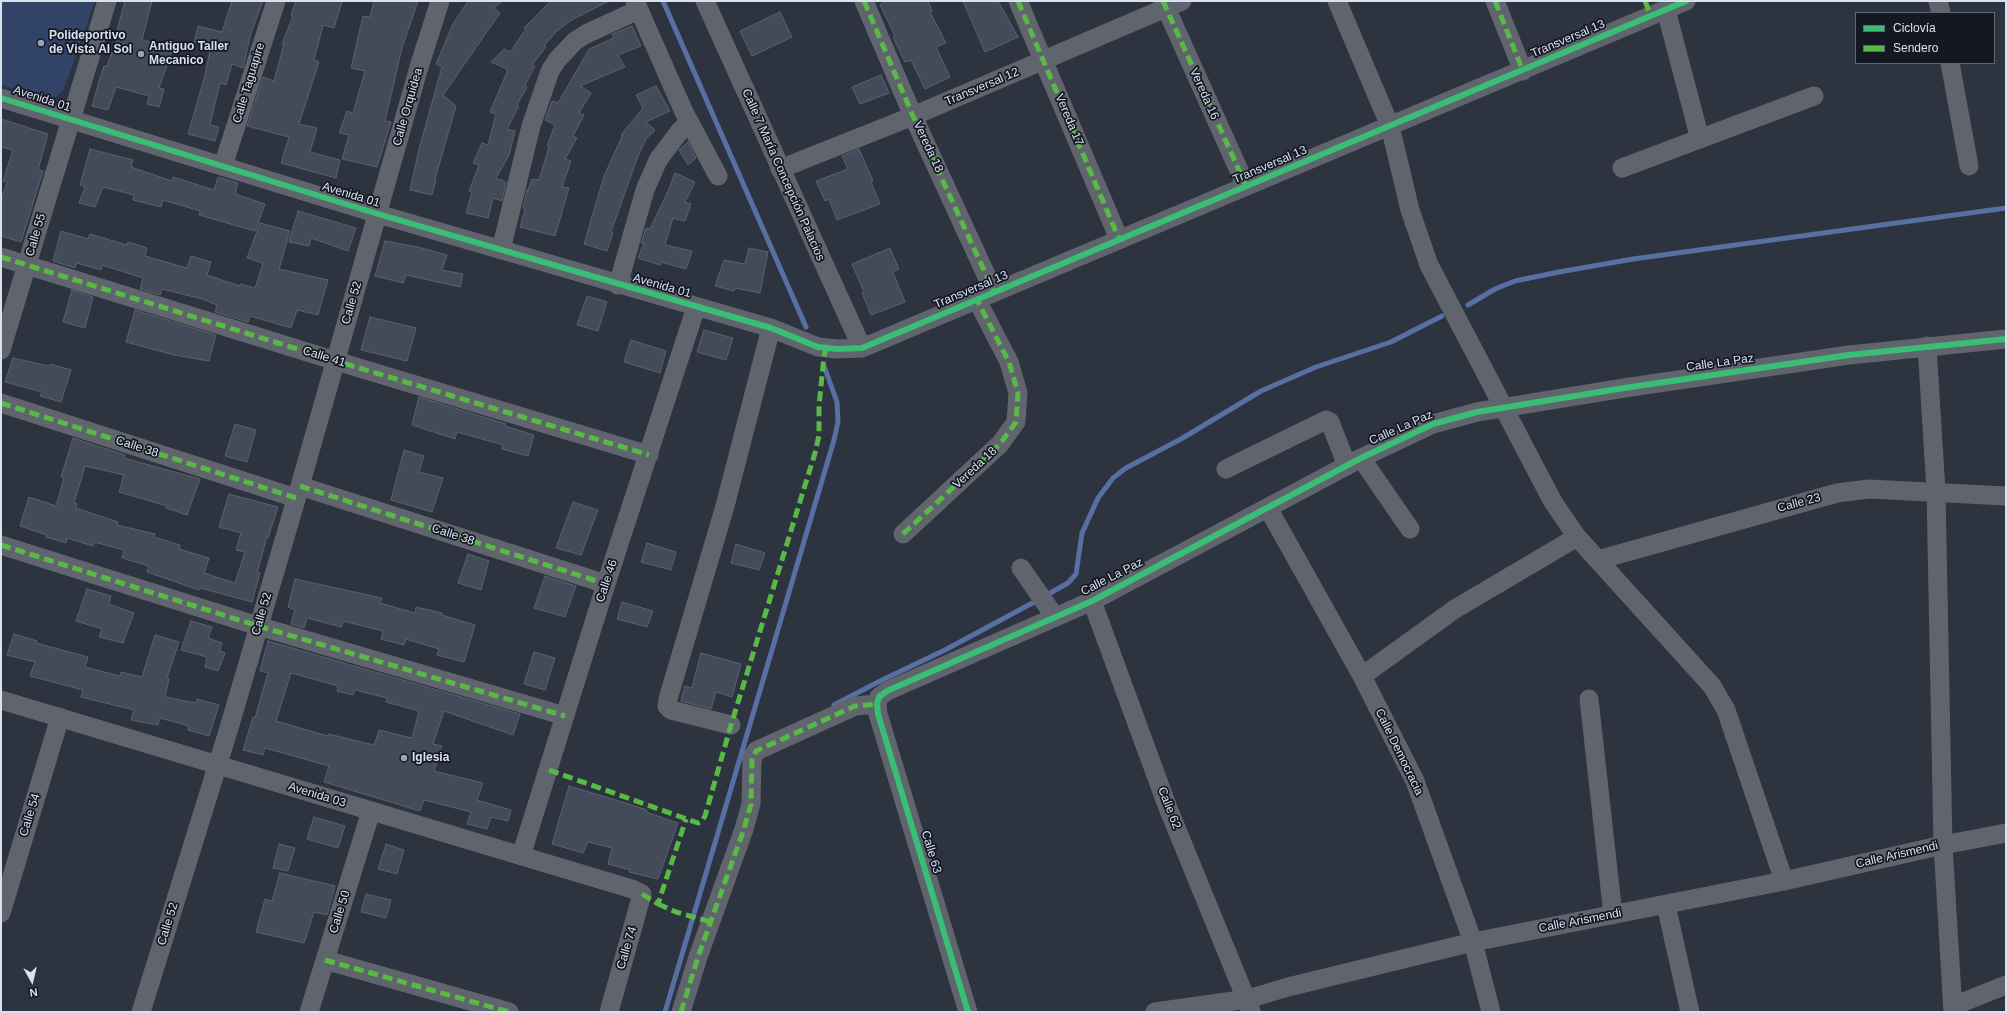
<!DOCTYPE html>
<html>
<head>
<meta charset="utf-8">
<style>
	body { margin:0 }
	#map { position:relative; width:2007px; height:1013px; overflow:hidden; background:#2d333f; font-family:Arial,sans-serif }
	canvas { display:block }
	.frame { position:absolute; inset:0; border:2px solid #d9e0f0; pointer-events:none }
	.legend { position:absolute; left:1855px; top:12px; width:140px; height:52px; box-sizing:border-box; background:#131822; border:1px solid #626874; margin:0; padding:5px 7px; list-style:none; font-size:12px; color:#d9e0f0 }
	.legend li { display:flex; align-items:center; gap:8px; height:20px }
	.legend b { width:20px; border:1px solid #626874 }
	.north { position:absolute; left:12px; top:961px; width:40px; height:40px; -webkit-text-stroke:3px #131822; paint-order:stroke; rotate:172deg; font-size:11px; font-weight:700; line-height:16px; text-align:center; color:#d9e0f0 }
	.north::after { content:''; display:block; margin:auto; width:14px; height:18px; background:#d9e0f0; clip-path:polygon(50% 0,100% 100%,50% 72%,0 100%) }
</style>
</head>
<body>
<div id="map">
<canvas width="2007" height="1013"></canvas>
<div class="frame"></div>
<ul class="legend">
<li><b style="height:5px;background:#3abd76"></b>Ciclovía</li>
<li><b style="height:5px;background:#58b947"></b>Sendero</li>
</ul>
<div class="north">N</div>
</div>
<script>
const context = document.querySelector('canvas').getContext('2d');
context.lineJoin = 'round';
function paint(path, color) { context.fillStyle = color; context.fill(path, 'evenodd'); }
const poly = rows => new Path2D(rows.map(r => 'M' + r).join(''));
function stroke(path, color, width, dash) { context.strokeStyle = color; context.lineWidth = width; context.lineCap = dash ? 'butt' : 'round'; context.setLineDash(dash || []); context.stroke(path); }
function label(font, color, halo, rows, align = 'center') {
  context.font = font + ' Arial,sans-serif'; context.lineWidth = 3.5; context.setLineDash([]); context.textBaseline = 'middle'; context.strokeStyle = halo; context.fillStyle = color; for (const [text, x, y, turn = 0] of rows) {
    context.save(); context.translate(x, y); context.rotate((+turn || 0) * Math.PI / 180); context.textAlign = isNaN(turn) ? turn : align; if (halo) context.strokeText(text, 0, 0); context.fillText(text, 0, 0); context.restore();
  }
}
paint(poly([
	[1,1,95,1,64,89,56,97,45,98,1,85]
]), '#324368');
stroke(poly([
	[663,1,806,327],
	[1468,305,1495,289,1515,281,1559,272,1633,259,2006,208],
	[1045,596,1068,583,1076,574,1082,533,1098,498,1113,478,1126,468,1181,439,1261,391,1316,367,1391,342,1442,316],
	[834,705,880,681,945,650,1038,600],
	[739,761,748,751],
	[665,1012,834,440,838,422,837,402,824,366]
]), '#576fa2', 5);
const building = poly([
	[125,1,152,1,142,40,173,48,159,88,164,89,159,107,147,104,149,96,116,87,108,110,92,106,100,78,104,66,107,66,120,31,117,30,125,1],
	[232,1,263,1,251,33,243,68,232,64,226,85,220,83,210,125,219,127,215,141,188,134,204,79,211,46,194,42,198,26,222,32,232,1],
	[296,1,342,1,334,28,323,25,314,60,319,62,299,124,317,128,310,152,340,160,336,178,281,163,289,137,247,126,263,77,274,81,284,44,282,44,293,16,291,15,296,1],
	[374,1,418,1,402,48,385,121,391,122,377,167,342,159,349,135,339,133,347,111,353,113,365,71,351,68,363,16,370,17,374,1],
	[468,1,502,1,494,8,500,13,443,95,456,106,435,179,436,179,432,195,410,190,419,149,442,67,436,64,453,24,468,1],
	[551,1,609,1,570,21,556,32,544,46,546,47,532,65,535,66,525,85,527,87,517,105,519,106,507,129,515,131,509,155,496,178,506,182,502,201,493,198,488,218,466,213,472,192,469,191,479,165,473,163,482,143,488,145,496,114,490,112,507,72,507,69,491,62,504,49,510,52,526,29,524,28,551,1],
	[888,1,928,1,932,11,930,12,946,43,936,47,950,77,925,89,911,60,905,62,893,37,895,36,880,5,888,1],
	[963,1,998,1,1018,37,985,52,963,1],
	[780,12,792,37,752,56,740,31,780,12],
	[632,26,641,46,618,55,625,67,580,86,591,93,579,113,584,115,573,136,577,138,565,159,571,161,562,187,569,188,555,236,520,227,525,209,523,208,527,189,528,190,532,179,539,180,549,147,547,146,555,125,545,120,552,101,558,103,589,49,614,38,612,34,632,26],
	[881,75,889,93,860,104,852,87,881,75],
	[656,86,670,111,646,122,655,130,646,139,638,156,611,232,613,233,607,251,584,244,604,176,623,134,621,135,643,108,636,95,656,86],
	[1,119,48,134,38,170,43,171,21,242,1,236,1,201,7,182,3,181,13,150,1,147,1,119],
	[688,142,696,158,688,165,679,150,688,142],
	[90,149,133,160,131,167,172,181,173,177,214,190,218,177,238,183,235,194,265,204,255,231,199,215,200,211,163,200,161,207,133,200,134,195,103,187,95,207,79,203,85,187,80,185,90,149],
	[859,149,873,181,871,182,880,204,837,220,829,199,825,201,816,181,848,169,842,156,859,149],
	[675,173,695,182,685,202,691,204,685,221,673,218,665,245,692,251,686,269,661,262,660,265,638,258,644,243,641,243,646,228,650,229,669,189,675,173],
	[298,211,356,228,348,251,311,238,309,246,289,242,298,211],
	[260,223,290,231,279,269,328,280,318,315,297,310,291,328,250,316,248,322,215,312,217,305,202,299,162,289,160,295,140,289,143,278,102,265,101,270,77,263,75,268,53,261,61,231,88,239,90,234,127,245,128,242,147,248,145,256,187,268,191,256,211,262,207,275,240,286,240,284,255,288,263,263,247,258,260,223],
	[385,241,418,247,447,255,442,270,463,274,460,287,406,275,403,283,375,276,385,241],
	[749,248,768,252,760,293,735,288,734,291,715,286,724,260,745,264,749,248],
	[890,248,899,269,893,272,905,302,871,315,862,293,864,292,852,264,890,248],
	[72,290,93,297,85,328,63,322,72,290],
	[587,296,607,302,598,331,577,325,587,296],
	[135,310,216,335,209,361,174,355,126,342,135,310],
	[370,317,416,328,407,361,361,350,370,317],
	[704,330,733,338,726,360,697,352,704,330],
	[631,340,666,351,660,373,624,362,631,340],
	[13,358,49,366,50,364,71,370,61,402,40,396,42,392,5,382,13,358],
	[419,397,506,424,505,426,534,435,528,456,502,449,503,445,457,432,455,439,412,425,419,397],
	[235,424,256,430,247,462,225,456,235,424],
	[73,438,125,455,124,458,200,479,187,515,166,508,167,506,119,492,124,475,85,466,74,503,77,504,76,508,118,522,117,525,155,534,154,537,180,545,179,549,209,558,204,573,235,583,245,552,236,550,241,533,219,527,229,494,278,507,268,538,267,537,257,573,260,573,252,602,200,588,199,590,147,572,149,566,122,558,124,550,94,542,93,546,67,538,66,543,46,537,47,535,20,526,29,497,56,506,64,478,61,477,73,438],
	[404,450,424,456,419,472,443,478,432,512,391,500,404,450],
	[573,502,598,510,581,555,556,548,573,502],
	[647,543,676,552,671,570,641,562,647,543],
	[736,544,765,553,759,570,731,563,736,544],
	[468,554,489,561,481,590,458,583,468,554],
	[545,576,576,586,565,617,534,608,545,576],
	[295,579,382,598,380,603,415,613,416,607,442,613,442,615,475,625,464,662,437,655,439,649,406,639,404,645,381,639,383,631,343,621,341,627,307,618,304,628,291,624,295,610,288,607,295,579],
	[87,589,111,596,109,604,134,613,123,643,99,637,102,629,76,621,87,589],
	[622,602,653,611,647,627,617,619,622,602],
	[191,621,212,627,208,638,222,643,220,651,225,653,218,671,205,667,207,657,181,650,191,621],
	[14,634,37,641,36,643,88,657,85,667,120,676,121,672,142,677,155,635,179,642,167,678,169,679,165,697,196,703,197,699,219,705,209,736,188,730,189,726,160,718,158,725,131,720,134,710,81,697,83,690,30,676,35,662,7,655,14,634],
	[268,641,520,714,513,735,444,711,433,744,442,746,434,771,483,783,477,800,511,810,508,821,491,817,487,829,467,824,471,812,424,800,420,811,324,782,329,766,265,748,263,755,243,750,253,717,255,718,268,673,260,671,268,641],
	[291,673,338,686,337,691,353,695,355,690,387,698,386,702,419,711,412,738,379,730,374,745,329,734,328,736,276,721,291,673],
	[534,652,555,658,545,690,524,684,534,652],
	[701,653,741,664,732,697,716,692,711,709,681,701,685,686,692,688,701,653],
	[569,786,629,804,647,810,646,812,678,823,658,879,629,872,630,870,608,864,612,848,588,842,583,853,552,844,569,786],
	[314,817,345,826,338,848,307,839,314,817],
	[279,844,295,848,288,871,273,868,279,844],
	[386,844,404,850,397,874,378,869,386,844],
	[280,873,335,886,327,915,314,912,304,943,256,932,265,899,272,901,280,873],
	[366,894,391,900,386,918,361,912,366,894]
]);
paint(building, '#434a5a');
stroke(building, '#5c616c', 1);
stroke(poly([
	[635,1,684,112,718,176],
	[705,1,862,348],
	[864,1,913,116,994,292],
	[1018,1,1119,239],
	[1163,1,1246,186],
	[1337,1,1390,126,1410,210,1429,265,1553,502,1577,537,1712,686,1726,710,1784,881],
	[1495,1,1523,71],
	[1938,1,1941,13],
	[1666,10,1700,139],
	[1950,63,1969,166],
	[1,98,378,214,771,328,818,347,837,349,862,348,1686,1],
	[223,166,276,1],
	[1622,168,1814,96],
	[780,169,913,116,1182,1],
	[501,250,531,126,550,71,557,60,575,41,586,34,638,10],
	[1,257,336,361,649,455],
	[618,285,645,190,658,160,679,132,689,122],
	[1927,346,1936,491,1943,845,1953,1012],
	[1,350,107,1],
	[1,403,296,498],
	[1361,458,1410,529],
	[1226,469,1326,420,1330,422,1347,466],
	[300,486,606,584],
	[1268,508,1362,676,1415,781,1473,942,1491,1012],
	[903,534,1000,444,1016,422,1018,393,1009,362,977,300],
	[1,545,258,626,565,716],
	[1598,560,1837,493,1869,489,2006,496],
	[1021,568,1055,617],
	[1092,601,1168,808,1251,1011],
	[1362,676,1455,609,1577,537],
	[1589,699,1613,915],
	[1,700,632,889,642,894,609,1012],
	[731,725,671,710,667,706,668,699,725,506,771,328],
	[521,856,606,584,696,307],
	[1666,905,1690,1012],
	[1,913,60,717],
	[325,960,509,1012],
	[1953,1006,2006,985],
	[141,1012,229,728,300,486,419,67,440,1],
	[309,1012,371,811],
	[681,1012,698,957,744,829,751,804,752,760,756,751,855,706,877,704],
	[968,1012,878,714,877,704,879,697,887,691,1092,601,1361,458,1433,424,1477,412,1624,388,1849,355,2006,339],
	[1155,1012,1248,999,1288,987,1473,942,1784,881,1943,845,2006,833]
]), '#60646d', 19);
stroke(poly([
	[864,1,913,116,994,292],
	[1018,1,1119,239],
	[1163,1,1246,186],
	[1495,1,1523,71],
	[1645,1,1651,16],
	[1,257,336,361,649,455],
	[1,403,296,498],
	[300,486,606,584],
	[903,534,1000,444,1016,422,1018,393,1009,362,977,300],
	[1,545,258,626,565,716],
	[549,770,698,823,702,821,705,816,731,725,815,453,819,435,819,406,824,356,826,348],
	[642,894,658,904,686,819],
	[658,904,676,912,711,922],
	[325,960,509,1012],
	[681,1012,698,957,744,829,751,804,752,760,756,751,855,706,877,704]
]), '#58b947', 5, [10, 5]);
stroke(poly([
	[1,98,378,214,771,328,818,347,837,349,862,348,1686,1],
	[968,1012,878,714,877,704,879,697,887,691,1092,601,1361,458,1433,424,1477,412,1624,388,1849,355,2006,339]
]), '#3abd76', 6);
for (const [x, y, r, color] of [
	[41,43,4,"#9da3b2"],
	[141,54,4,"#9da3b2"],
	[404,758,4,"#9da3b2"]
]) { const dot = new Path2D(); dot.arc(x, y, r, 0, 2 * Math.PI); context.fillStyle = color; context.fill(dot); stroke(dot, '#131822', 1.5); }
label('bold 12px', '#d9e0f0', '#131822', [
	["Polideportivo",49,36],
	["de Vista Al Sol",49,50],
	["Antiguo Taller",149,47],
	["Mecanico",149,61],
	["Iglesia",412,758]
], 'left');
label('12px', '#d9e0f0', '#131822', [
	["Transversal 13",1568,39,-23],
	["Calle Taguapire",249,83,-73],
	["Transversal 12",982,87,-23],
	["Vereda 16",1204,94,66],
	["Avenida 01",42,99,18],
	["Calle Orquidea",408,107,-74],
	["Vereda 17",1069,120,67],
	["Vereda 18",928,147,65],
	["Transversal 13",1270,165,-23],
	["Calle 7 María Concepción Palacios",783,175,66],
	["Avenida 01",351,195,17],
	["Calle 55",36,235,-74],
	["Avenida 01",662,286,16],
	["Transversal 13",971,290,-23],
	["Calle 52",352,303,-74],
	["Calle 41",324,357,17],
	["Calle La Paz",1720,363,-8],
	["Calle La Paz",1401,428,-24],
	["Calle 38",137,447,18],
	["Vereda 18",975,468,-43],
	["Calle 23",1799,503,-15],
	["Calle 38",453,535,18],
	["Calle La Paz",1112,577,-27],
	["Calle 46",607,581,-72],
	["Calle 52",262,614,-74],
	["Calle Democracia",1399,752,64],
	["Avenida 03",317,795,17],
	["Calle 62",1169,808,69],
	["Calle 54",30,815,-73],
	["Calle 63",931,852,73],
	["Calle Arismendi",1897,855,-13],
	["Calle 50",340,912,-73],
	["Calle Arismendi",1580,921,-11],
	["Calle 52",168,924,-73],
	["Calle 74",627,948,-74]
]);
</script>
</body>
</html>
